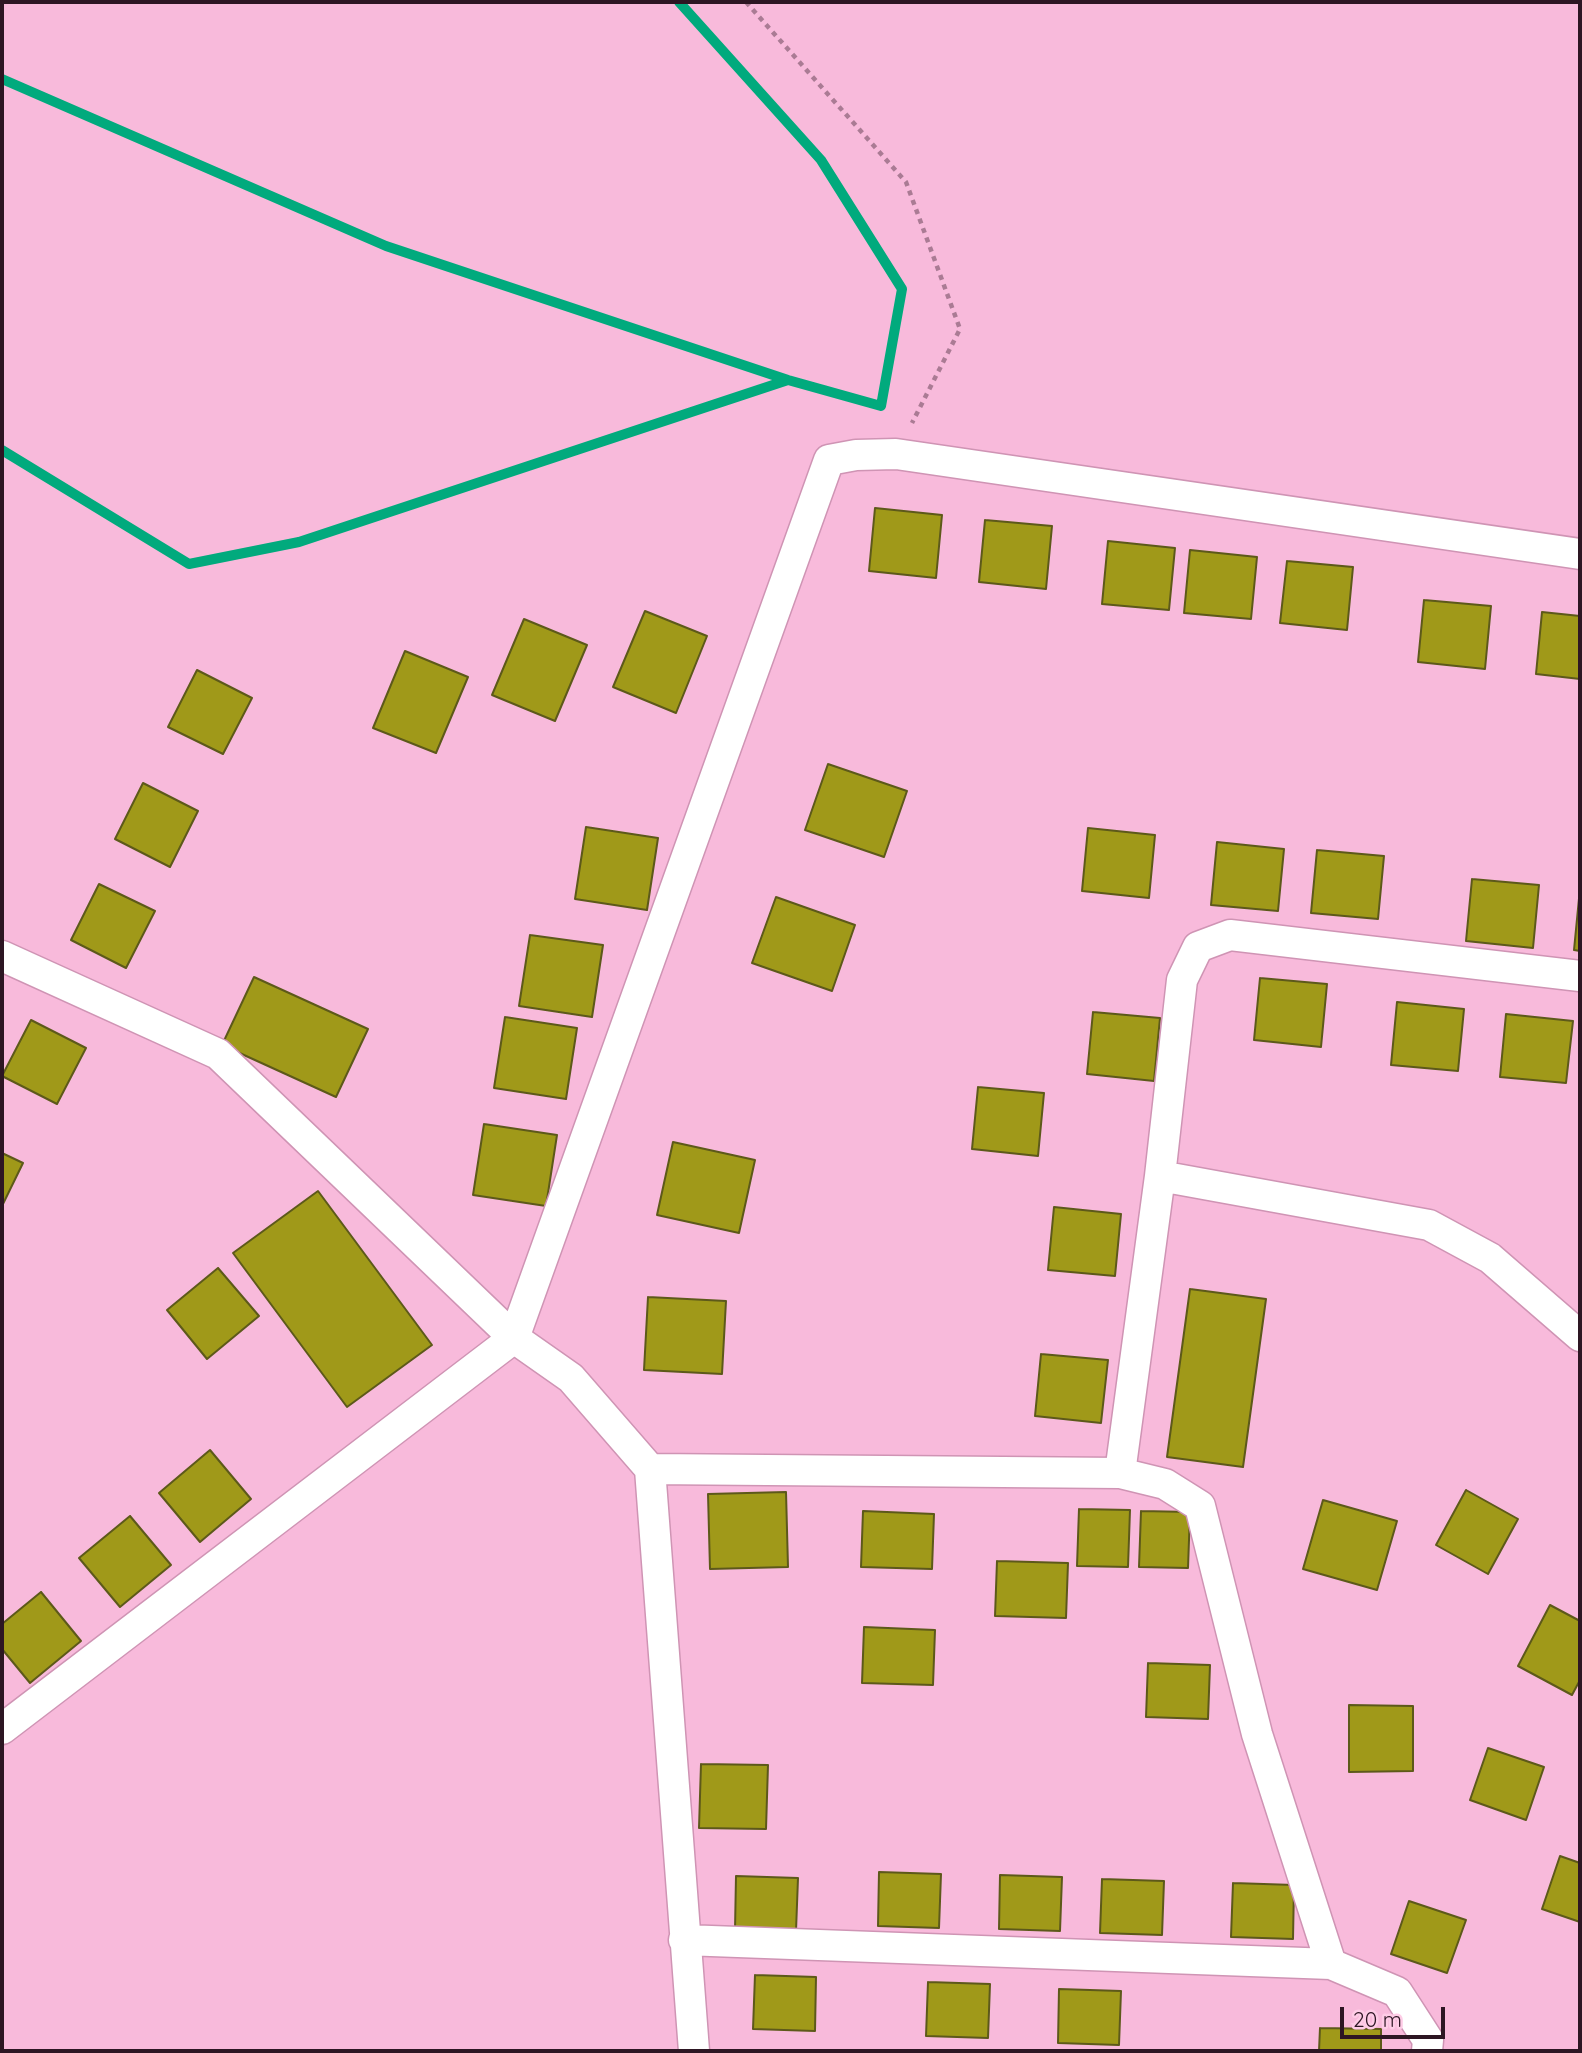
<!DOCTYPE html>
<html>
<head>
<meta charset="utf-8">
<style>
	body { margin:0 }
	#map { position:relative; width:1582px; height:2053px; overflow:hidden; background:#f8badb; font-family:Quicksand,sans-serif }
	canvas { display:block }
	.frame { position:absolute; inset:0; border:4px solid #2d1623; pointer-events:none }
	.scale { position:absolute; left:1340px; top:2007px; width:105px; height:32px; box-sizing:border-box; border:4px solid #2d1623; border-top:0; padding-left:9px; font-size:21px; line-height:24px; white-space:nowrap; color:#2d1623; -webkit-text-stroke:5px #fecce6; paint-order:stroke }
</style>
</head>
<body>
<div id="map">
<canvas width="1582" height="2053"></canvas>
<div class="frame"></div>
<div class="scale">20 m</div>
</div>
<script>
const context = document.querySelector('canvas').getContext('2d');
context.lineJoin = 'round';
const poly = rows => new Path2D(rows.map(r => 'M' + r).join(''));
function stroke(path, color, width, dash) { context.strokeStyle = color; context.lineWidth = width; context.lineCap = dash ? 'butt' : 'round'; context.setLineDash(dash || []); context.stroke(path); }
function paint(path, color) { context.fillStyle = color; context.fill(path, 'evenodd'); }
stroke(poly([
	[2,79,386,246,788,380,881,406,902,289,821,160,679,2],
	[2,450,189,564,299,542,788,380]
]), '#01aa7d', 10);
const building = poly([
	[875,508,942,515,936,578,869,571,875,508],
	[985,520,1052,526,1046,589,979,582,985,520],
	[1108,541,1175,548,1169,610,1102,604,1108,541],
	[1190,550,1257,557,1251,619,1184,613,1190,550],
	[1287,561,1353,567,1347,630,1280,623,1287,561],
	[1424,600,1491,606,1485,669,1418,662,1424,600],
	[645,611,707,636,676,713,613,687,645,611],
	[1542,612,1580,616,1580,679,1536,674,1542,612],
	[524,619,587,645,555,721,492,695,524,619],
	[405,651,468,677,436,753,373,728,405,651],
	[197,670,252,698,223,754,168,727,197,670],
	[828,764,907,791,884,857,805,830,828,764],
	[143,783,198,811,170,867,115,839,143,783],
	[586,827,658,838,647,910,575,899,586,827],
	[1088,828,1155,835,1149,898,1082,891,1088,828],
	[1217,842,1284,849,1278,911,1211,905,1217,842],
	[1317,850,1384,856,1378,919,1311,913,1317,850],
	[1472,879,1539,885,1533,948,1466,941,1472,879],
	[99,884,155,911,126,968,71,940,99,884],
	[1580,888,1580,951,1574,950,1580,888],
	[776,897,855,925,832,991,752,963,776,897],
	[530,935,603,945,592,1017,519,1006,530,935],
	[254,977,368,1029,336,1097,222,1045,254,977],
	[1260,978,1327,984,1321,1047,1254,1040,1260,978],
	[1397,1002,1464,1009,1458,1071,1391,1065,1397,1002],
	[1093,1012,1160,1018,1154,1081,1087,1074,1093,1012],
	[1506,1014,1573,1021,1566,1083,1500,1077,1506,1014],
	[505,1017,577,1028,566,1099,494,1088,505,1017],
	[31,1020,86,1048,57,1104,2,1076,31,1020],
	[978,1087,1044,1093,1038,1156,972,1149,978,1087],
	[484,1124,557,1135,546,1206,473,1195,484,1124],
	[673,1142,755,1160,739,1233,657,1215,673,1142],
	[2,1153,23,1163,2,1206,2,1153],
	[318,1191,432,1345,347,1407,233,1253,318,1191],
	[1054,1207,1121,1214,1115,1276,1048,1270,1054,1207],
	[218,1268,259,1316,207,1359,167,1310,218,1268],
	[1190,1289,1266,1299,1243,1467,1167,1457,1190,1289],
	[648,1297,726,1301,722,1374,644,1370,648,1297],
	[1041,1354,1108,1360,1101,1423,1035,1416,1041,1354],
	[210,1450,251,1499,200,1542,159,1493,210,1450],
	[1466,1490,1518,1519,1488,1574,1436,1545,1466,1490],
	[786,1492,788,1567,710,1569,708,1494,786,1492],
	[1323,1500,1397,1521,1377,1590,1303,1569,1323,1500],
	[1079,1509,1130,1510,1128,1567,1077,1566,1079,1509],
	[863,1511,934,1514,932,1569,861,1567,863,1511],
	[1141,1511,1190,1512,1188,1568,1139,1567,1141,1511],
	[130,1516,171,1565,120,1607,79,1558,130,1516],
	[997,1561,1068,1563,1066,1618,995,1616,997,1561],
	[41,1592,81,1641,30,1683,2,1649,2,1624,41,1592],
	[1550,1605,1580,1621,1580,1680,1572,1695,1518,1666,1550,1605],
	[864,1627,935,1630,933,1685,862,1683,864,1627],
	[1148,1663,1210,1665,1208,1719,1146,1717,1148,1663],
	[1349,1705,1413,1706,1413,1771,1349,1772,1349,1705],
	[1488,1748,1544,1767,1526,1820,1470,1800,1488,1748],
	[701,1764,768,1765,766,1829,699,1828,701,1764],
	[1560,1856,1580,1863,1580,1922,1542,1909,1560,1856],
	[879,1872,941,1874,939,1928,878,1926,879,1872],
	[1000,1875,1062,1877,1060,1931,999,1929,1000,1875],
	[736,1876,798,1878,796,1931,735,1930,736,1876],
	[1102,1879,1164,1881,1162,1935,1100,1933,1102,1879],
	[1233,1883,1294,1885,1293,1939,1231,1937,1233,1883],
	[1409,1901,1466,1920,1447,1973,1391,1954,1409,1901],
	[755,1975,816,1977,815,2031,753,2029,755,1975],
	[928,1982,990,1984,988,2038,926,2036,928,1982],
	[1059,1989,1121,1991,1119,2045,1058,2043,1059,1989],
	[1320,2028,1381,2029,1381,2051,1319,2051,1320,2028]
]);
paint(building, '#a09919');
stroke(building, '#5d591a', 2);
const minor = poly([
	[2,956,218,1054,514,1338,571,1378,650,1469,694,2051],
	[1160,1176,1429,1225,1490,1258,1580,1336],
	[650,1469,1120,1473,1165,1484,1200,1506,1257,1734,1331,1964,1397,1992,1428,2040,1427,2051],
	[1120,1473,1160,1176,1182,980,1198,947,1230,935,1580,976],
	[2,1729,514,1338,829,460,856,455,896,454,1580,554],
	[684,1940,1331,1964]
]);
stroke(minor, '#cf94b4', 33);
stroke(poly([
	[746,2,906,182,960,329,912,423]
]), '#aa7b94', 4.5, [5, 5]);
stroke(minor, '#fff', 30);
</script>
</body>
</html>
